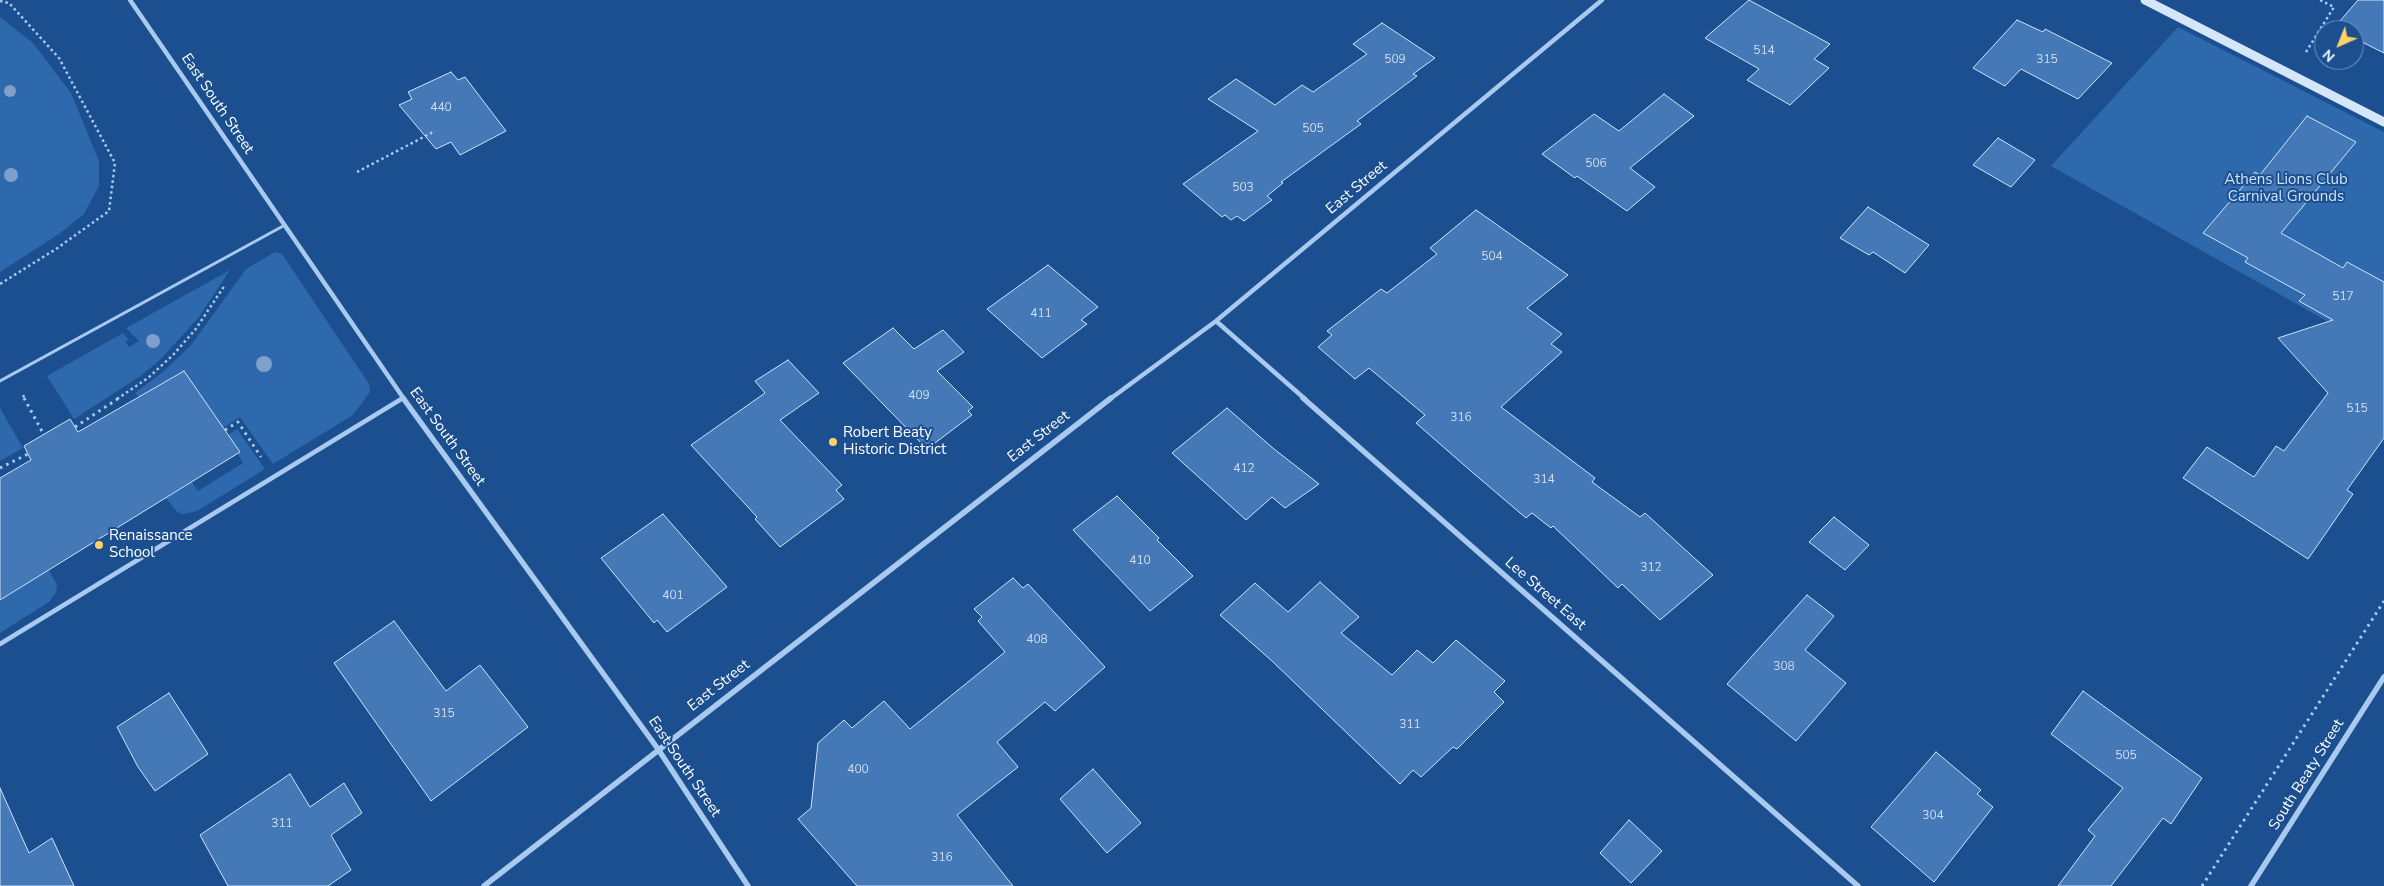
<!DOCTYPE html>
<html>
<head>
<meta charset="utf-8">
<style>
	body { margin:0 }
	#map { position:relative; width:2384px; height:886px; overflow:hidden; background:#1b4f8f; font-family:"Nunito Sans",sans-serif }
	canvas { display:block }
	.north { position:absolute; left:2314px; top:20px; width:50px; height:50px; box-sizing:border-box; background:#1b4f8f; border:1px solid #7695bc; border-radius:50%; rotate:224deg; font-size:14px; font-weight:700; line-height:20px; text-align:center; color:#fff }
	.north::after { content:''; display:block; margin:auto; width:18px; height:22px; background:#ffd166; clip-path:polygon(50% 0,100% 100%,50% 72%,0 100%) }
</style>
</head>
<body>
<div id="map">
<canvas width="2384" height="886"></canvas>
<div class="north">N</div>
</div>
<script>
const context = document.querySelector('canvas').getContext('2d');
context.lineJoin = 'round';
function paint(path, color) { context.fillStyle = color; context.fill(path, 'evenodd'); }
const poly = rows => new Path2D(rows.map(r => 'M' + r).join(''));
function stroke(path, color, width, dash) { context.strokeStyle = color; context.lineWidth = width; context.lineCap = dash ? 'butt' : 'round'; context.setLineDash(dash || []); context.stroke(path); }
function label(font, color, halo, rows, align = 'center') {
  context.font = font + ' "Nunito Sans",sans-serif'; context.lineWidth = 4; context.setLineDash([]); context.textBaseline = 'middle'; context.strokeStyle = halo; context.fillStyle = color; for (const [text, x, y, turn = 0] of rows) {
    context.save(); context.translate(x, y); context.rotate((+turn || 0) * Math.PI / 180); context.textAlign = isNaN(turn) ? turn : align; if (halo) context.strokeText(text, 0, 0); context.fillText(text, 0, 0); context.restore();
  }
}
paint(poly([
	[0,17,33,43,71,93,99,161,99,186,84,214,59,234,0,272],
	[2178,27,2384,132,2384,353,2051,166],
	[275,252,282,254,369,384,370,392,353,415,273,464,240,417,223,428,139,397,135,393,164,371,192,344,246,269],
	[230,270,199,317,160,360,139,377,74,419,47,376,123,333,129,340,125,341,129,347,139,341,126,328],
	[0,408,23,448,0,461],
	[237,429,265,469,197,511,183,514,177,512,166,498,192,482,198,491,243,463,238,454,240,452,228,435],
	[49,570,57,585,56,592,49,602,0,633,0,600]
]), '#2e69ad');
const building = poly([
	[1749,0,1830,44,1814,59,1829,68,1790,105,1747,80,1759,69,1705,38,1749,0],
	[2358,0,2384,0,2384,53,2354,38,2354,30,2338,30,2334,28,2358,0],
	[2017,20,2043,32,2045,29,2112,63,2078,99,2021,69,2005,86,1973,68,2017,20],
	[1382,23,1435,58,1413,74,1417,76,1357,121,1361,124,1281,182,1283,183,1267,196,1272,200,1244,221,1237,216,1231,220,1225,215,1222,217,1183,184,1258,131,1208,99,1236,79,1275,105,1302,85,1313,92,1367,54,1353,44,1382,23],
	[451,72,458,80,465,77,506,131,460,155,451,142,436,149,399,105,412,99,408,92,451,72],
	[1664,94,1694,116,1630,168,1655,187,1627,211,1577,176,1575,178,1542,154,1594,114,1619,131,1664,94],
	[2307,116,2356,142,2281,233,2343,268,2347,262,2384,282,2384,438,2347,490,2353,494,2308,559,2183,478,2207,447,2254,477,2276,446,2284,451,2328,393,2278,338,2333,320,2299,301,2305,295,2245,262,2248,258,2203,233,2255,172,2260,175,2307,116],
	[1998,138,2035,160,2011,187,1973,165,1998,138],
	[1868,207,1929,245,1905,273,1873,252,1869,255,1840,238,1868,207],
	[1476,210,1568,275,1527,308,1562,334,1551,344,1562,352,1501,407,1595,478,1592,482,1640,517,1645,513,1713,575,1660,620,1622,584,1618,588,1553,526,1551,528,1532,513,1526,518,1472,472,1416,423,1425,415,1369,368,1355,379,1318,347,1332,335,1327,331,1381,289,1387,293,1437,254,1430,248,1476,210],
	[1048,265,1098,307,1081,320,1087,324,1042,358,987,309,1048,265],
	[893,328,914,349,943,330,964,352,937,371,973,407,968,411,972,415,927,449,843,363,893,328],
	[788,360,819,393,780,420,842,485,836,490,844,499,780,547,755,519,757,517,691,445,765,393,755,381,788,360],
	[184,371,240,452,0,600,0,478,31,460,24,446,70,419,78,432,184,371],
	[1227,408,1274,449,1319,484,1285,508,1272,497,1246,520,1172,453,1227,408],
	[1117,496,1159,538,1157,540,1193,576,1150,611,1073,530,1117,496],
	[663,514,727,587,667,632,657,620,654,623,601,558,663,514],
	[1834,517,1869,545,1845,570,1809,542,1834,517],
	[1013,578,1023,588,1028,584,1105,667,1055,711,1045,702,997,742,1018,767,957,815,1013,886,857,886,798,819,811,808,818,743,844,720,852,728,884,701,910,729,1005,652,978,621,982,617,974,609,1013,578],
	[1320,582,1359,617,1341,633,1392,675,1417,650,1433,663,1456,640,1505,681,1494,692,1504,702,1457,749,1453,747,1421,777,1413,770,1400,784,1272,661,1220,615,1255,583,1288,612,1320,582],
	[1807,595,1834,616,1805,650,1846,683,1796,741,1727,684,1807,595],
	[394,621,446,691,480,665,528,727,431,801,334,663,394,621],
	[2083,691,2202,778,2171,824,2163,818,2111,886,2058,886,2095,836,2088,830,2123,788,2051,734,2083,691],
	[169,693,208,754,155,791,138,767,117,727,169,693],
	[1936,752,1981,790,1977,794,1993,807,1934,882,1871,827,1936,752],
	[1093,769,1141,823,1107,853,1060,799,1093,769],
	[290,774,310,807,344,783,362,813,331,835,351,870,328,886,228,886,200,835,290,774],
	[0,788,29,853,52,838,74,886,0,886,0,788],
	[1629,820,1662,851,1631,883,1600,853,1629,820]
]);
paint(building, '#4478b7');
stroke(building, '#cfe3fa', 1);
stroke(poly([
	[0,1,9,3,59,58,115,163,109,211,56,249,0,284],
	[2306,52,2334,7,2320,0],
	[357,172,435,131],
	[23,395,25,399],
	[117,399,148,378,173,355,195,330,225,285]
]), '#a9c9ee', 2.5, [2.5, 3]);
stroke(poly([
	[24,398,44,435],
	[75,427,119,398],
	[225,430,238,422,261,457],
	[0,468,28,454],
	[2202,886,2384,601]
]), '#a9c9ee', 3, [2.5, 4.5]);
stroke(poly([
	[0,381,285,225],
	[401,399,403,398]
]), '#a9c9ee', 3);
stroke(poly([
	[0,644,403,398]
]), '#a9c9ee', 4.5);
stroke(poly([
	[130,0,404,399],
	[1216,321,1305,399],
	[1110,399,1216,321,1602,0]
]), '#a9c9ee', 4.5);
stroke(poly([
	[403,398,658,749,748,886],
	[1303,398,1858,886],
	[484,886,1111,398],
	[2251,886,2384,677]
]), '#a9c9ee', 5.5);
stroke(poly([
	[2145,0,2384,122]
]), '#d6e6fa', 9);
context.fillStyle = '#7ea0ca';
for (const [x, y, r] of [
	[10,91,6],
	[11,175,7],
	[153,341,7],
	[264,364,8]
]) { context.beginPath(); context.arc(x, y, r, 0, 2 * Math.PI); context.fill(); }
for (const [x, y, r, color] of [
	[833,442,5,"#ffd166"],
	[99,545,5,"#ffd166"]
]) { const dot = new Path2D(); dot.arc(x, y, r, 0, 2 * Math.PI); context.fillStyle = color; context.fill(dot); stroke(dot, '#1b4f8f', 2); }
label('12px', '#d0dded', null, [
	["514",1764,51],
	["509",1395,60],
	["315",2047,60],
	["440",441,108],
	["505",1313,129],
	["506",1596,164],
	["503",1243,188],
	["504",1492,257],
	["517",2343,297],
	["411",1041,314],
	["409",919,396],
	["515",2357,409],
	["316",1461,418],
	["412",1244,469],
	["314",1544,480],
	["410",1140,561],
	["312",1651,568],
	["401",673,596],
	["408",1037,640],
	["308",1784,667],
	["315",444,714],
	["311",1410,725],
	["505",2126,756],
	["400",858,770],
	["304",1933,816],
	["311",282,824],
	["316",942,858]
]);
label('15px', '#fff', '#1b4f8f', [
	["East South Street",217,104,56],
	["East Street",1357,188,-40],
	["East South Street",447,437,54],
	["East Street",1039,437,-38],
	["Lee Street East",1545,594,41],
	["East Street",719,686,-38],
	["East South Street",684,767,56],
	["South Beaty Street",2307,775,-58]
]);
label('15px', '#cfe3fa', '#1b4f8f', [
	["Athens Lions Club",2286,180],
	["Carnival Grounds",2286,197]
]);
label('15px', '#fff', '#1b4f8f', [
	["Robert Beaty",843,433],
	["Historic District",843,450],
	["Renaissance",109,536],
	["School",109,553]
], 'left');
</script>
</body>
</html>
